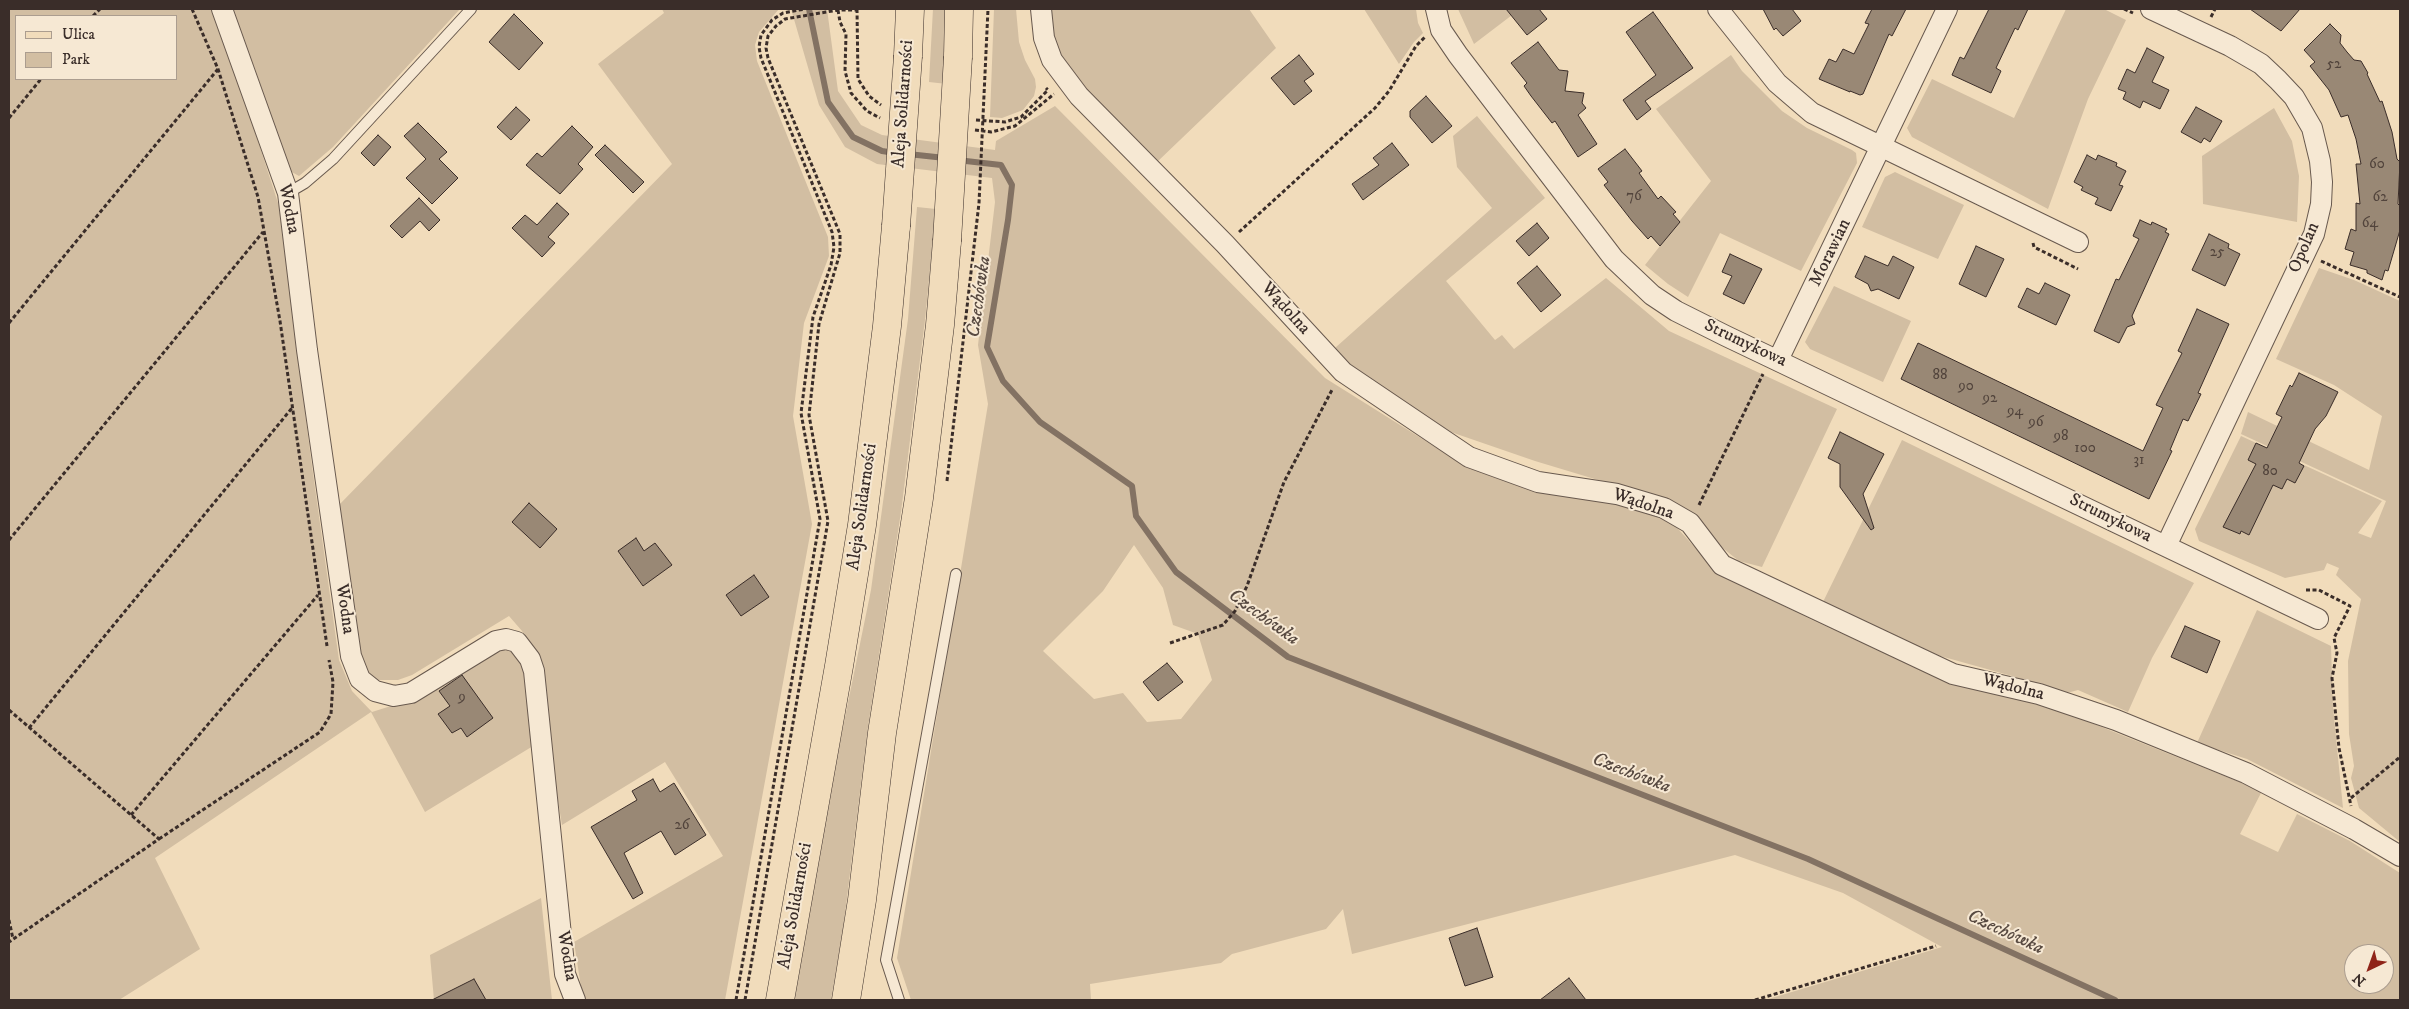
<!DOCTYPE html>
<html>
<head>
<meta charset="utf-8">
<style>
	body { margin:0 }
	#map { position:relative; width:2409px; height:1009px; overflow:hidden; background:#f1dcbb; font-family:"IM FELL DW Pica",serif }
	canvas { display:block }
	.frame { position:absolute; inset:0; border:10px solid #3a2d29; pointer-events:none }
	.legend { position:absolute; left:15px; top:15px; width:162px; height:65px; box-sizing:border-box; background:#f6e8d3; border:1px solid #ab9d8f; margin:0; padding:6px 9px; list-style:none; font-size:15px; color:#3a2d29 }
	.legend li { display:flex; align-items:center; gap:10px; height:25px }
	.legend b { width:25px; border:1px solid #ab9d8f }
	.north { position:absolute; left:2344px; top:944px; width:50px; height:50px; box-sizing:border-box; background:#f6e8d3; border:1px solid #ab9d8f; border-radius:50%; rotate:222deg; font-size:14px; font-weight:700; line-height:20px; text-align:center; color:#3a2d29 }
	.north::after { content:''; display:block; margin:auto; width:18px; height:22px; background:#8f2418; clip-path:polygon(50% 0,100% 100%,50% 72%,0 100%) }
</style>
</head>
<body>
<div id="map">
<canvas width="2409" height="1009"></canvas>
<div class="frame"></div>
<ul class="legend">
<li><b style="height:6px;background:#f1dcbb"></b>Ulica</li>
<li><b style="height:14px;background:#d2bea2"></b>Park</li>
</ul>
<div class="north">N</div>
</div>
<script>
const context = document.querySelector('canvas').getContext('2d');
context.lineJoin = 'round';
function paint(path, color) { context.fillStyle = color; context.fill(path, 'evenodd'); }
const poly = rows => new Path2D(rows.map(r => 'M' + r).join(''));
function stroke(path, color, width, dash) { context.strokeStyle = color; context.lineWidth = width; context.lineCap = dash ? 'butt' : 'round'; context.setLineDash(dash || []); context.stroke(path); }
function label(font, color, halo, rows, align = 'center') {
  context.font = font + ' "IM FELL DW Pica",serif'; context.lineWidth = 4; context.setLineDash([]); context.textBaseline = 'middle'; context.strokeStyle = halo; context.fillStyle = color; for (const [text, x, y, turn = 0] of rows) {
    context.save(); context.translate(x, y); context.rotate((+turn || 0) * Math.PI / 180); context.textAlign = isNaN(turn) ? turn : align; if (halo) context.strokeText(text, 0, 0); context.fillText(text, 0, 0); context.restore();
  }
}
paint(poly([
	[9,9,211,9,245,101,279,206,311,459,339,660,352,691,372,712,394,705,489,646,517,651,523,659,533,746,425,812,371,712,155,858,200,949,119,1000,9,1000],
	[16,16,176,16,176,79,16,79],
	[230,9,460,9,333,147,299,176,290,171,254,66],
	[662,9,779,9,759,32,755,45,757,61,828,237,829,256,804,323,793,416,812,524,725,1000,583,1000,574,942,723,856,665,762,562,825,534,655,522,631,509,616,412,675,398,680,378,680,363,671,338,506,672,164,598,64,664,13],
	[791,9,827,9,838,91,861,125,882,135,995,150,996,141,1055,106,1325,378,1448,455,1670,520,1719,574,1812,620,1950,683,2054,708,2262,791,2240,834,2278,852,2297,814,2350,841,2400,873,2400,1000,1765,1000,1942,947,1843,893,1735,855,1352,954,1343,909,1326,929,1232,954,1221,963,1090,984,1091,1000,911,1000,897,958,988,404,978,345,995,202,992,178,877,164,845,147,819,105],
	[1134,545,1163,588,1173,625,1198,634,1212,680,1181,719,1147,722,1123,693,1094,699,1043,651,1103,591],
	[2354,954,2384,954,2384,984,2354,984],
	[933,9,950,9,947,84,929,82],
	[994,9,1016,9,1019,42,1025,60,1035,79,1036,87,1034,96,1023,110,1002,118,990,117],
	[1049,9,1249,9,1276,48,1156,163,1090,94,1056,49],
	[1364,9,1416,9,1418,23,1423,33,1414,42,1399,64],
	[1458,9,1520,9,1474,44],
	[2066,9,2104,9,2126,20,2088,99,2048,209,1912,137,1907,128,1932,79,2014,118],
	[1731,55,1742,71,1782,111,1807,128,1852,150,1856,153,1857,163,1801,271,1720,233,1688,297,1668,284,1645,265,1711,181,1656,109],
	[2274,108,2292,141,2299,176,2297,222,2203,204,2202,156],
	[1477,116,1545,198,1446,281,1495,340,1502,335,1514,349,1606,278,1669,331,1837,409,1762,567,1739,561,1661,499,1535,461,1445,430,1351,365,1335,348,1492,208,1457,167,1453,136],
	[1895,172,1964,205,1938,259,1862,227,1885,177],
	[917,207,936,209,925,320,901,512,868,727,843,930,831,1000,791,1000,825,815,871,590,908,319],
	[2319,268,2354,280,2400,301,2400,842,2359,808,2351,778,2354,766,2349,734,2348,661,2361,599,2336,575,2339,568,2327,563,2324,570,2285,578,2199,541,2195,529,2241,436,2382,501,2358,533,2371,538,2386,501,2241,434,2248,412,2369,470,2382,416,2334,385,2276,359],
	[1834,286,1911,321,1883,382,1810,349,1805,342],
	[1902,440,2194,583,2152,658,2128,712,2078,690,2067,693,2012,676,1933,654,1822,604],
	[2257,610,2331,646,2333,707,2343,808,2247,759,2197,743],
	[541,898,552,1000,434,1000,430,955]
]), '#d2bea2');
stroke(poly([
	[809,9,828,102,853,137,882,151,895,153],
	[908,154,945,158],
	[957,160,1001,165,1012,185,1008,220,987,347,1003,381,1040,422,1132,486,1136,516,1176,572,1288,657,1808,859,2115,1000]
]), '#837263', 6);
const building = poly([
	[1506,9,1539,9,1547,19,1527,35,1506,9],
	[1763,9,1792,9,1801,21,1783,36,1776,28,1774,30,1763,9],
	[1872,9,1906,9,1892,36,1889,34,1863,94,1860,95,1850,91,1850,92,1819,79,1829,59,1836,62,1843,49,1854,54,1869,24,1865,23,1872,9],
	[1989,9,2028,9,2018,30,2015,28,1996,68,2001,71,1991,93,1952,75,1960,57,1964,59,1989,9],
	[2250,9,2300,9,2281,31,2250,9],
	[1653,12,1693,68,1645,101,1651,109,1637,120,1623,100,1656,75,1626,32,1653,12],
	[514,14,543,43,519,70,489,42,514,14],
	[2330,24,2341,35,2340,43,2347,52,2354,60,2361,61,2368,73,2367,74,2380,102,2382,101,2392,132,2397,159,2400,162,2398,204,2400,206,2400,230,2388,271,2385,270,2382,280,2367,273,2367,270,2350,265,2354,252,2345,249,2351,229,2356,231,2356,203,2360,204,2356,164,2361,164,2356,139,2348,115,2341,117,2329,90,2310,66,2315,62,2304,50,2330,24],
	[1538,42,1559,70,1568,71,1565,91,1584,93,1582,103,1586,108,1578,115,1597,144,1578,157,1555,121,1552,123,1531,96,1524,86,1527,83,1511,63,1538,42],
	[2147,48,2164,57,2152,82,2169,90,2160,109,2143,101,2140,108,2123,99,2126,92,2118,89,2127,69,2135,73,2147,48],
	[1299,55,1314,74,1304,81,1312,91,1294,105,1271,78,1299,55],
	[1426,96,1452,126,1432,143,1410,117,1410,111,1426,96],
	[516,107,530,120,511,140,497,127,516,107],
	[2196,107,2222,121,2210,142,2204,138,2201,143,2181,132,2196,107],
	[418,123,447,152,439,159,458,178,432,204,406,178,426,159,404,136,418,123],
	[572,126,593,147,578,164,583,169,560,194,526,165,537,153,542,157,572,126],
	[378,135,391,147,374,166,361,153,378,135],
	[1392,143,1409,165,1363,200,1352,184,1379,165,1373,158,1392,143],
	[605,145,644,182,633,193,595,155,605,145],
	[1625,149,1642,171,1639,173,1658,199,1661,196,1676,212,1673,214,1680,222,1660,246,1651,236,1648,239,1632,221,1604,185,1608,182,1598,169,1625,149],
	[2087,155,2096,160,2098,155,2117,163,2116,166,2126,171,2119,185,2123,186,2111,211,2095,204,2098,198,2081,190,2083,187,2074,182,2087,155],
	[419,198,440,220,429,231,420,221,402,238,390,226,419,198],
	[557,203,569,214,548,237,555,243,542,257,512,228,525,215,537,225,557,203],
	[2140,220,2151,225,2152,222,2167,229,2165,232,2169,234,2132,316,2135,324,2127,327,2119,343,2094,331,2116,279,2119,280,2139,239,2133,236,2140,220],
	[1537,223,1549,238,1529,256,1516,241,1537,223],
	[2209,234,2229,244,2228,248,2240,254,2225,286,2192,270,2209,234],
	[1976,246,2004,259,1986,297,1959,284,1976,246],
	[1730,254,1762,269,1744,304,1723,294,1732,276,1722,272,1730,254],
	[1865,256,1888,266,1893,256,1914,267,1899,299,1878,289,1871,291,1868,284,1855,277,1865,256],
	[1537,266,1561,295,1541,312,1517,283,1537,266],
	[2045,283,2070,295,2056,325,2018,307,2027,288,2039,294,2045,283],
	[2197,309,2229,324,2198,393,2201,394,2188,421,2183,419,2170,450,2172,451,2149,499,1901,379,1918,343,2143,451,2163,408,2156,405,2182,353,2178,351,2197,309],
	[2299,373,2338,392,2326,416,2315,429,2299,463,2304,466,2295,483,2287,479,2282,489,2273,485,2249,535,2241,531,2240,534,2223,527,2256,464,2248,460,2256,443,2267,448,2282,417,2276,414,2290,385,2292,387,2299,373],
	[1840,432,1884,454,1863,494,1874,528,1871,530,1840,487,1840,464,1828,458,1840,432],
	[529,503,557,529,540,548,512,522,529,503],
	[636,538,644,551,655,543,672,565,643,586,618,551,636,538],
	[754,575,769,597,741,616,726,595,754,575],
	[2185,626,2220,641,2207,673,2171,657,2185,626],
	[1167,663,1183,682,1158,701,1143,682,1167,663],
	[462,675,493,718,467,737,461,728,452,733,438,714,450,706,439,691,462,675],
	[653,779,660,792,674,783,706,835,675,855,661,831,624,853,643,893,633,899,591,827,637,800,632,791,653,779],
	[1477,928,1493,977,1465,986,1449,938,1477,928],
	[1569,978,1586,1000,1540,1000,1569,978],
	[474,979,486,1000,432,1000,474,979]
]);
paint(building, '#998875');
stroke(building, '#3a2d29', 1);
const lane = poly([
	[288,193,305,183,333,159,471,9],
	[899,1000,886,960,956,574]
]);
const street = poly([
	[222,9,288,193,307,350,351,656,360,679,375,691,394,696,411,693,496,641,506,639,517,642,530,659,534,671,565,974,575,1000],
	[1041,9,1044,38,1052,60,1079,96,1225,244,1343,372,1469,457,1538,482,1617,494,1664,508,1690,523,1722,565,1953,674,2039,694,2116,720,2246,773,2354,829,2400,856],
	[1436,9,1441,30,1458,55,1614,259,1652,295,1676,311,1726,336,2318,619],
	[1718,9,1777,83,1812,113,2078,242],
	[2151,9,2230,46,2261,64,2278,80,2294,97,2312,128,2320,161,2322,182,2321,204,2314,234,2166,546],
	[1778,360,1947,9]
]);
const primary = poly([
	[908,56,910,9],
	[958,57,959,9],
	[780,1000,839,666,862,525,887,326,896,226],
	[846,1000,862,900,882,733,919,498,940,325,947,241]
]);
stroke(lane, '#68594e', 12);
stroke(street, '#68594e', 22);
stroke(primary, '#3a2d29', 29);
stroke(poly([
	[192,9,218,69,258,197,280,321,327,646],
	[857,9,858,79,869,96,881,105],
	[2124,9,2133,13],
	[838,10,840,22,846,34,845,71,851,93,867,111,880,118],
	[93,16,100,9],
	[2211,17,2215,9],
	[9,118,41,79],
	[976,120,1005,122,1021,117,1048,90,1046,88],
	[975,130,991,132,1015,126,1054,94],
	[1239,232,1375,108,1389,91,1416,46,1425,37],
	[2033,243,2034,247,2078,269],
	[2321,261,2400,297],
	[9,323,218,69],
	[947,481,979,203,988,9],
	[1699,505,1763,374],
	[9,540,263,232],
	[2306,590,2319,590,2350,606,2334,638,2337,653,2332,678,2339,748,2351,806],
	[1170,643,1223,625,1235,611,1247,586,1284,482,1333,388],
	[9,710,159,839,9,942],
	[29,728,292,408],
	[2351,798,2400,757],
	[131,815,318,595],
	[159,839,320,732,331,714,333,682,329,660],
	[9,920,13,939],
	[736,1000,820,519,801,413,813,317,831,265,834,247,832,232,761,58,759,47,761,35,772,20,783,13,805,9],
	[745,1000,828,521,809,415,819,324,840,253,840,234,768,58,766,48,768,36,776,26,785,19,838,10,857,10],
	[1755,1000,1936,946]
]), '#3a2d29', 3, [4, 2.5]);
stroke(lane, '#f6e8d3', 10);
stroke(street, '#f6e8d3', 20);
stroke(primary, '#f1dcbb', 28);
const primaryBridge = poly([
	[896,226,908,56],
	[947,241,958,57]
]);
stroke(primaryBridge, '#3a2d29', 29, []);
stroke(primaryBridge, '#f1dcbb', 28);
label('15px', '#52443c', null, [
	["52",2334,65],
	["60",2377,165],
	["76",1634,197],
	["62",2380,198],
	["64",2370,224],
	["25",2217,253],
	["88",1940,376],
	["90",1966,387],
	["92",1990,399],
	["94",2015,412],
	["96",2036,423],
	["98",2061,437],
	["100",2085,449],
	["31",2139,461],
	["80",2270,472],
	["9",462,698],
	["26",682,826]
]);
label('18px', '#3a2d29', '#f6e8d3', [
	["Aleja Solidarności",904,104,-86],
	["Wodna",288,209,79],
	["Opolan",2305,248,-67],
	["Morawian",1831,253,-64],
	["Wądolna",1285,309,48],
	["Strumykowa",1745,344,25],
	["Wądolna",1643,505,19],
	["Aleja Solidarności",863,507,-82],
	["Strumykowa",2110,519,26],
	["Wodna",344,609,82],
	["Wądolna",2013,688,14],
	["Aleja Solidarności",796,906,-80],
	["Wodna",566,956,80]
]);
label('italic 19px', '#584a41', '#f6e8d3', [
	["Czechówka",980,297,-82],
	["Czechówka",1263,618,36],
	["Czechówka",1631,774,21],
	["Czechówka",2005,933,25]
]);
</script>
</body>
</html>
